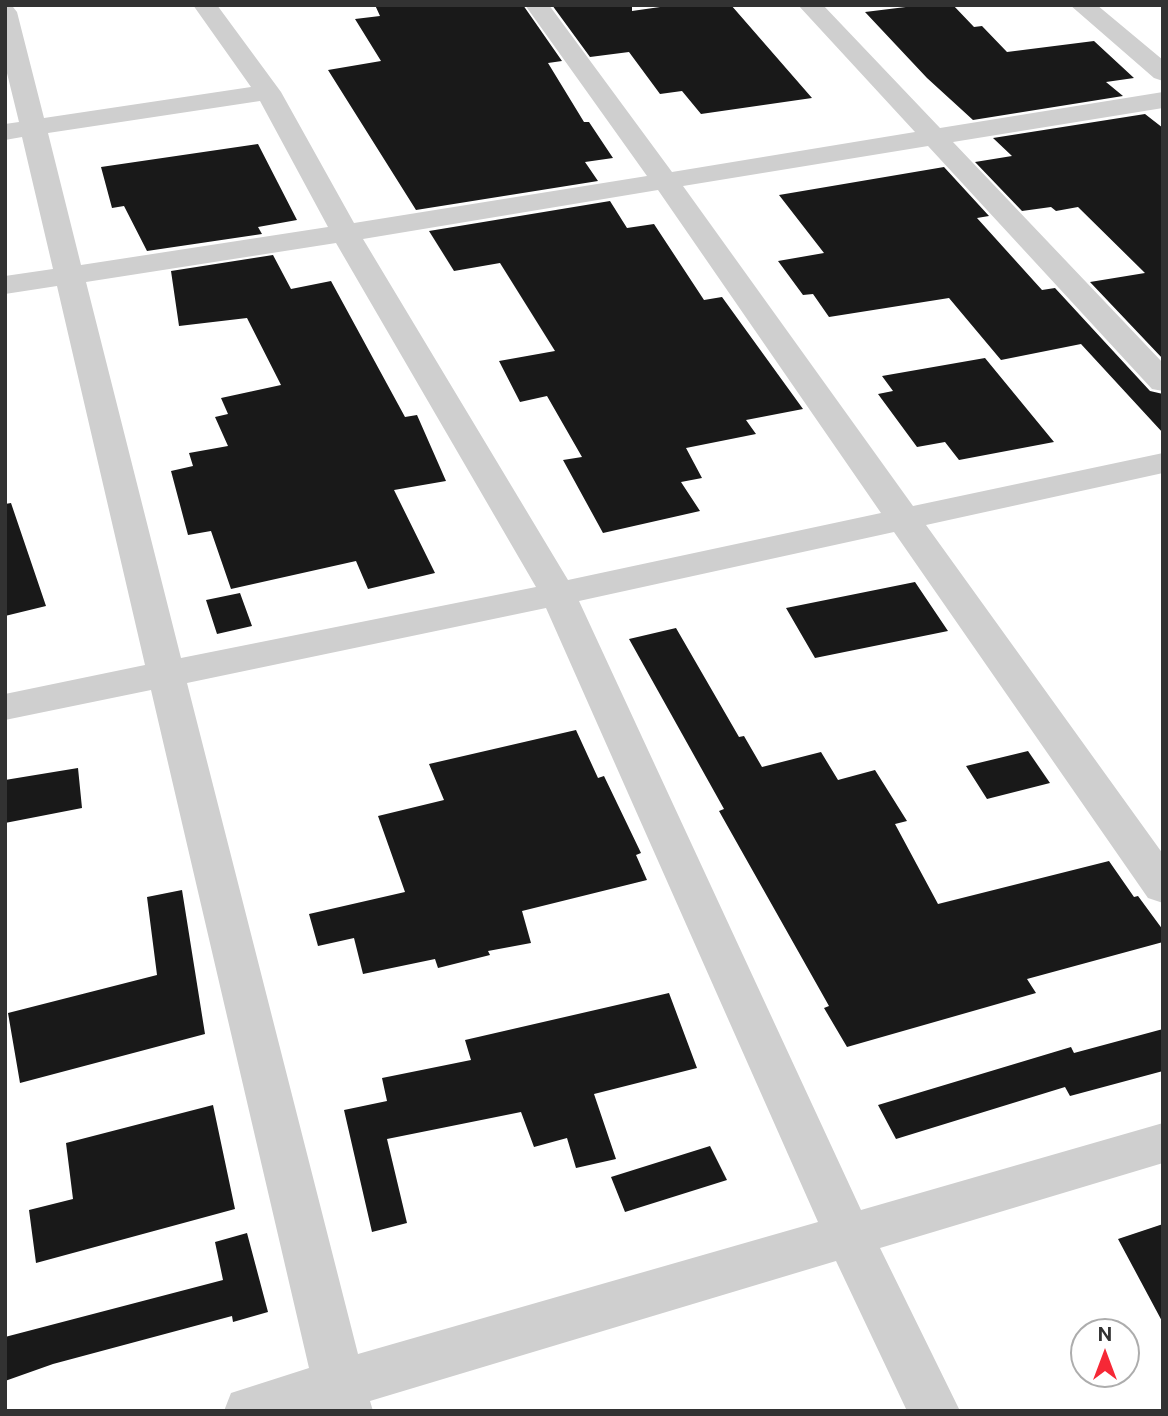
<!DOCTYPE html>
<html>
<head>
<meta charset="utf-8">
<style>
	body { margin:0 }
	#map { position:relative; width:1168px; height:1416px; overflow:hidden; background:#fff; font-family:"Public Sans",sans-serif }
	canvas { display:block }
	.frame { position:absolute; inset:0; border:7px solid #323232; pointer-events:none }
	.north { position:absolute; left:1070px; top:1318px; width:70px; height:70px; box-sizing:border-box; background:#fff; border:2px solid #adadad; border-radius:50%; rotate:0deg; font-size:19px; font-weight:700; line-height:28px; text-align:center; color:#323232 }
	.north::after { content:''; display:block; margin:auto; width:24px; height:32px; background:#f62836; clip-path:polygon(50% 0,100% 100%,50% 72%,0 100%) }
</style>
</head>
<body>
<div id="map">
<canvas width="1168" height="1416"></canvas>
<div class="frame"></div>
<div class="north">N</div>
</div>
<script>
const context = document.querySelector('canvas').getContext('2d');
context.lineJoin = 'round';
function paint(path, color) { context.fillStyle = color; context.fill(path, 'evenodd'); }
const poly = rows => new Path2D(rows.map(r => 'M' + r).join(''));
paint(poly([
	[375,5,523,5,562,61,548,63,584,122,589,122,613,158,585,162,598,181,416,210,328,70,381,61,355,19,380,16],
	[552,5,632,5,632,11,674,5,731,5,812,98,701,114,682,91,660,94,629,52,590,57],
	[922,5,953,5,974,27,982,26,1007,52,1094,41,1134,78,1106,82,1123,96,973,120,927,78,865,12],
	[1145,114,1163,128,1163,359,1090,282,1145,273,1078,207,1056,211,1051,207,1022,211,975,162,1012,156,993,138],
	[258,144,297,220,258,227,262,234,147,251,124,206,112,208,101,167],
	[944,167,989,216,977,218,1042,290,1055,288,1150,391,1163,394,1163,433,1081,344,1001,360,949,298,829,317,813,294,803,295,778,261,824,253,779,195],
	[610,201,627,228,654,224,704,300,722,297,803,409,746,420,756,434,686,448,702,478,681,482,700,511,603,533,563,460,582,457,547,396,520,402,499,361,555,351,500,263,454,271,429,231],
	[273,255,291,289,331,281,405,417,417,415,446,481,394,490,435,573,368,589,356,561,231,589,211,531,188,535,171,471,193,466,189,453,228,446,215,417,228,414,221,398,281,385,247,318,179,326,171,271],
	[985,358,1054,442,959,460,945,442,917,447,878,394,893,391,882,376],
	[11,503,46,606,5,616,5,504],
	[915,582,948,631,815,658,786,608],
	[240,593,252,626,217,634,206,600],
	[676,628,739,737,744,736,762,767,821,752,838,780,875,770,907,821,895,824,938,904,1109,861,1134,897,1138,896,1163,930,1163,942,1027,979,1036,993,847,1047,824,1008,829,1006,719,811,724,809,629,639],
	[576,730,598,778,604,776,641,853,636,855,647,880,522,911,531,943,488,951,490,955,438,968,435,959,363,974,354,938,318,946,309,914,405,892,378,816,444,800,429,764],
	[1028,751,1050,783,987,799,966,766],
	[78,768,82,808,5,823,5,780],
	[182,890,205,1034,20,1083,8,1013,157,975,147,897],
	[669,993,697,1068,594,1094,616,1159,576,1168,567,1138,534,1147,521,1112,387,1139,407,1223,372,1232,344,1110,387,1101,382,1078,471,1060,465,1040],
	[1163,1029,1163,1071,1070,1096,1065,1087,896,1139,878,1105,1071,1047,1074,1053],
	[213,1105,235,1209,36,1263,29,1210,73,1199,66,1143],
	[710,1146,727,1180,625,1212,611,1177],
	[1163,1224,1163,1323,1118,1239],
	[247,1233,268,1312,233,1322,232,1316,53,1364,5,1381,5,1337,223,1280,215,1242]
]), '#191919');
paint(poly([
	[5,5,13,7,17,12,44,118,251,87,193,5,217,5,281,92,354,223,647,176,525,5,549,5,672,172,915,132,798,5,823,5,940,128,1163,92,1163,108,953,142,1163,363,1163,391,1152,389,928,146,683,186,913,506,1163,453,1163,473,926,525,1163,854,1163,903,1148,898,894,532,579,601,861,1210,1163,1123,1163,1163,880,1248,960,1411,907,1411,836,1261,370,1401,373,1411,224,1411,231,1393,309,1368,151,690,5,720,5,694,145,665,57,286,5,294,5,276,53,269,22,137,5,140,5,124,19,122,5,65,5,5],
	[260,101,328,227,81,265,48,133,260,101],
	[658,190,881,513,568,580,363,239,658,190],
	[336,243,536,587,181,658,86,282,336,243],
	[546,608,818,1222,358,1354,187,683,546,608],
	[1070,5,1097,5,1163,60,1163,81,1154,78,1070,5]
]), '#cfcfcf');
</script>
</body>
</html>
